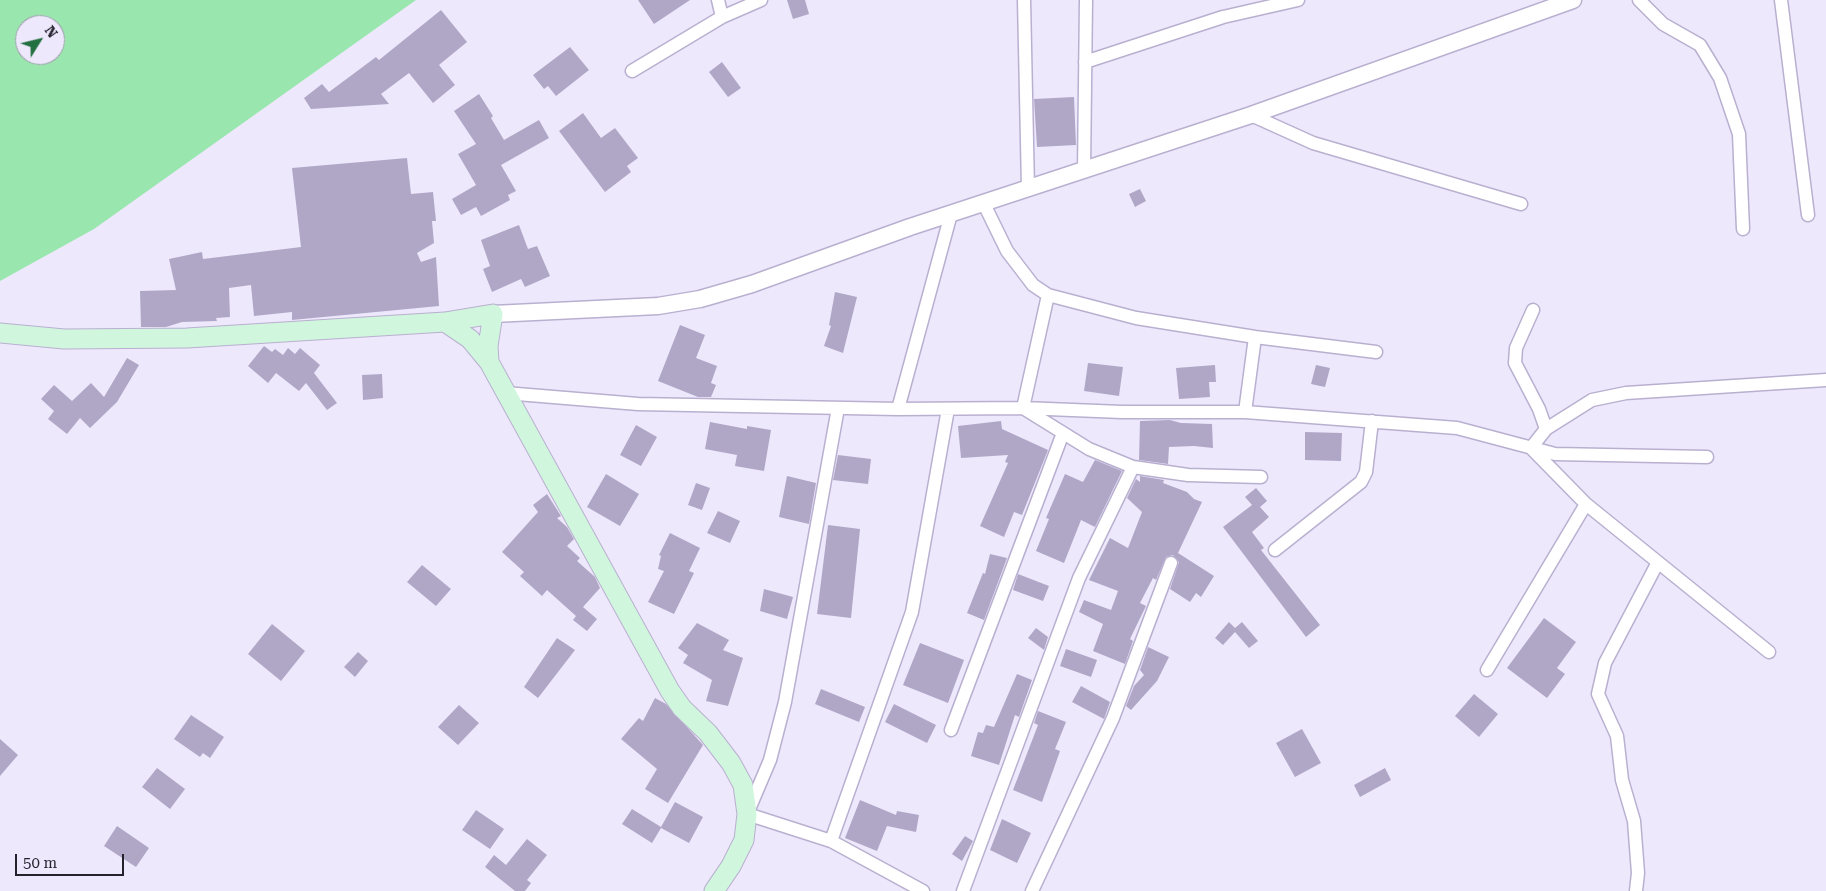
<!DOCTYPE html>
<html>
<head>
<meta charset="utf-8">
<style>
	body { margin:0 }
	#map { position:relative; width:1826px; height:891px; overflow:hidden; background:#eee8fd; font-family:"Roboto Serif",serif }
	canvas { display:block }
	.north { position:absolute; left:15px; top:15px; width:50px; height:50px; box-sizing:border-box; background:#eee8fd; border:1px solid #9e99aa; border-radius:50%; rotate:54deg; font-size:14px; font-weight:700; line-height:20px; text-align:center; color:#25222e }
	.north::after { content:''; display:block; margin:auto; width:18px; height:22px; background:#237040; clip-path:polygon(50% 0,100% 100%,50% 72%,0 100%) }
	.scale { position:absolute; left:15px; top:854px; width:109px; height:22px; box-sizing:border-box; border:2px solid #25222e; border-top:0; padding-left:6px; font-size:15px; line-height:18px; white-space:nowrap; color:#25222e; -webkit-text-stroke:4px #eee8fd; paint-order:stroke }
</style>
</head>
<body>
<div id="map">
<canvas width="1826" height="891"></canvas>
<div class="north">N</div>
<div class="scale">50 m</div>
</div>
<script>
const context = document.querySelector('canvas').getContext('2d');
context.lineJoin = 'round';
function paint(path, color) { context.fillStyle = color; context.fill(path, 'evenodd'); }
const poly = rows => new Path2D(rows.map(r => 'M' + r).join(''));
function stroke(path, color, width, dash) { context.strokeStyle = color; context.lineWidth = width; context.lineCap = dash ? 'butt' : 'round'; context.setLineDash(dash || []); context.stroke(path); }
paint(poly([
	[0,0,416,0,94,229,0,281],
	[25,25,55,25,55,55,25,55]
]), '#99e7ae');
paint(poly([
	[638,0,690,0,654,24],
	[787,0,805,0,809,14,793,19],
	[441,10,467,42,439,65,455,85,433,103,409,73,381,94,389,104,311,109,304,98,322,84,329,92,376,57,379,60],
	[570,47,589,70,556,96,548,86,544,89,533,75],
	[722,62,741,88,728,97,709,72],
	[479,94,493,116,491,118,504,140,539,120,549,138,501,165,516,191,508,195,510,200,481,216,476,207,461,215,452,199,476,185,458,154,476,144,454,111],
	[1074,97,1076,145,1037,147,1034,99],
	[583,113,601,138,615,128,638,158,627,166,631,172,605,192,559,131],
	[407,158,411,194,433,192,436,221,432,221,434,243,417,253,421,262,436,257,439,306,292,320,292,312,254,316,251,285,229,288,230,317,216,318,217,321,182,322,166,327,141,327,140,291,176,290,169,259,202,252,203,259,301,247,292,168],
	[1140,189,1146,201,1135,207,1129,194],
	[519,225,528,249,537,246,550,276,525,287,521,279,492,292,483,269,490,266,481,240],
	[835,292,857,297,843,353,824,346,831,326,829,325],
	[680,325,705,335,696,358,717,366,711,383,716,385,711,397,698,397,658,381],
	[264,346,272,352,275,349,283,355,288,348,295,354,300,348,320,365,314,373,337,403,327,410,306,383,299,391,276,373,268,383,248,366],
	[127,358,139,365,117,402,90,428,80,418,67,434,48,419,54,411,41,399,54,385,72,401,91,383,104,397],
	[1088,363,1123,367,1119,396,1084,391],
	[1215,365,1216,382,1209,382,1210,397,1179,399,1176,368],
	[1316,365,1330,368,1325,387,1311,384],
	[382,374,383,398,363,400,362,375],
	[1170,420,1181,423,1212,424,1213,448,1194,446,1169,447,1168,464,1139,460,1140,421],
	[1001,421,1002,429,1048,450,1022,515,1014,512,1004,537,980,526,1008,463,1005,462,1008,455,961,458,958,426],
	[710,422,747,429,747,426,771,430,764,471,735,466,737,455,705,449],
	[636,425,657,437,641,466,620,455],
	[1305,432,1342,433,1341,461,1305,460],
	[838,455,871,459,868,484,833,480],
	[1095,460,1122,471,1095,527,1081,520,1064,563,1036,551,1049,519,1046,518,1065,474,1083,482],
	[606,474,639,494,620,526,587,507],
	[787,476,816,483,809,524,779,517],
	[1140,476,1164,480,1163,483,1187,492,1194,499,1202,502,1178,553,1214,576,1201,597,1196,593,1190,602,1170,589,1179,562,1173,555,1166,557,1156,580,1153,578,1140,603,1146,606,1130,639,1133,641,1125,664,1093,651,1103,624,1079,612,1084,600,1111,610,1118,591,1089,580,1110,538,1128,548,1142,512,1127,498,1136,479,1140,482],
	[696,483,710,488,702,510,688,505],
	[1256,488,1267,501,1260,507,1269,517,1252,532,1264,548,1261,550,1320,625,1306,637,1223,527,1252,505,1245,497],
	[547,494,561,516,557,518,567,527,574,539,567,546,580,558,577,561,595,577,600,588,583,607,597,619,587,631,573,620,576,616,547,590,542,596,520,576,524,572,502,552,538,512,533,505],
	[718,511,740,521,730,543,707,533],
	[828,525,860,529,851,618,817,614],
	[670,533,700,548,689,571,694,573,674,614,648,602,664,571,658,569,661,556,659,555],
	[990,554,1007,558,984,620,967,613,983,573,985,574],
	[422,565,451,589,436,606,407,582],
	[1018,574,1049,586,1043,601,1013,590],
	[764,589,793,597,787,619,760,611],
	[1544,618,1576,642,1557,668,1565,674,1547,698,1507,668],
	[1229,622,1235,628,1242,622,1258,641,1249,648,1235,632,1223,645,1215,638],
	[697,623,729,640,723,650,743,658,728,706,706,701,712,680,683,663,688,655,678,648],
	[272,624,305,651,281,681,248,654],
	[1036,628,1048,637,1044,650,1028,638],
	[557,638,575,650,538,698,524,687],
	[920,643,964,660,948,703,903,685],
	[1148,647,1169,657,1157,681,1131,710,1126,706,1134,686,1144,675,1140,670],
	[1066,649,1097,660,1091,677,1060,666],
	[358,652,368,661,355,677,344,667],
	[1017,674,1032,680,1019,717,1015,715,999,765,971,756,978,732,983,733,986,725,994,727],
	[1081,686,1110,702,1104,719,1072,702],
	[821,689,865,707,859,722,815,704],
	[1474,694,1498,714,1479,737,1455,716],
	[655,698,666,704,703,745,668,803,645,789,657,769,621,739,639,718,643,721],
	[894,704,936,725,927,743,885,722],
	[459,705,479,723,458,745,438,727],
	[1038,711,1066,722,1055,749,1060,751,1042,802,1013,790,1038,725,1034,723],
	[191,715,224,737,210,758,203,753,200,757,174,739],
	[1302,729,1321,763,1295,777,1276,743],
	[0,739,18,755,0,776],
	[157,768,185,789,170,809,142,787],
	[1385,768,1391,780,1360,797,1354,785],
	[860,800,896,815,897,811,919,815,916,832,887,826,877,851,845,838],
	[675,802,703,817,689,843,661,828,652,843,622,824,632,809,661,827],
	[476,810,504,829,490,849,462,830],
	[1002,819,1031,833,1017,863,990,850],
	[117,826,149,848,136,867,104,846],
	[965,836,973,841,962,861,952,854],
	[527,839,547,855,527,880,531,883,525,891,515,891,485,867,494,855,506,865]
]), '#b0a7c7');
const minor = poly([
	[718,0,722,17],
	[1024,0,1028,189],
	[1639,0,1663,24,1700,45,1720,78,1739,134,1743,229],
	[1781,0,1808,215],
	[1085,62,1223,17,1298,0],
	[632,71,722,17,761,0],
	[1251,115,1313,143,1521,204],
	[1084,171,1086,0],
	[984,204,1007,251,1033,285,1048,295,1136,318,1255,337,1376,352],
	[1048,295,1023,408,1089,449,1133,467,1188,475,1261,477],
	[1533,310,1516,348,1515,363,1539,409,1546,429],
	[505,393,638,404,898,409,1023,408,1122,412,1245,412,1457,428,1555,454,1707,457],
	[838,408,785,702,770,760,747,814,831,841,923,891],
	[898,409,951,214],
	[1245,412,1255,337],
	[1275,550,1361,482,1366,472,1372,421],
	[1769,652,1586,504,1531,448,1546,429,1592,400,1626,393,1826,380],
	[1487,670,1586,504],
	[951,730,1063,433],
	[831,841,912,612,948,409],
	[963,891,1079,578,1133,467],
	[1032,891,1113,718,1171,563],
	[1636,891,1638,873,1634,821,1622,780,1617,736,1598,694,1605,663,1657,564]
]);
const tertiary = poly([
	[493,314,658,306,700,299,752,284,910,227,1251,115,1573,0]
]);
const secondary = poly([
	[445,322,470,339,489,362,670,691,682,708,708,733,731,763,743,785,747,814,744,840,731,866,714,891],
	[0,333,64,339,187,338,445,322,493,314,488,346,489,362]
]);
stroke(minor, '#b9b0d0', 15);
stroke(tertiary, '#b9b0d0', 19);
stroke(secondary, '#b9b0d0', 21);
stroke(minor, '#fff', 12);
stroke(tertiary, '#fff', 16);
stroke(secondary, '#d0f6dd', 19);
</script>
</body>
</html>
